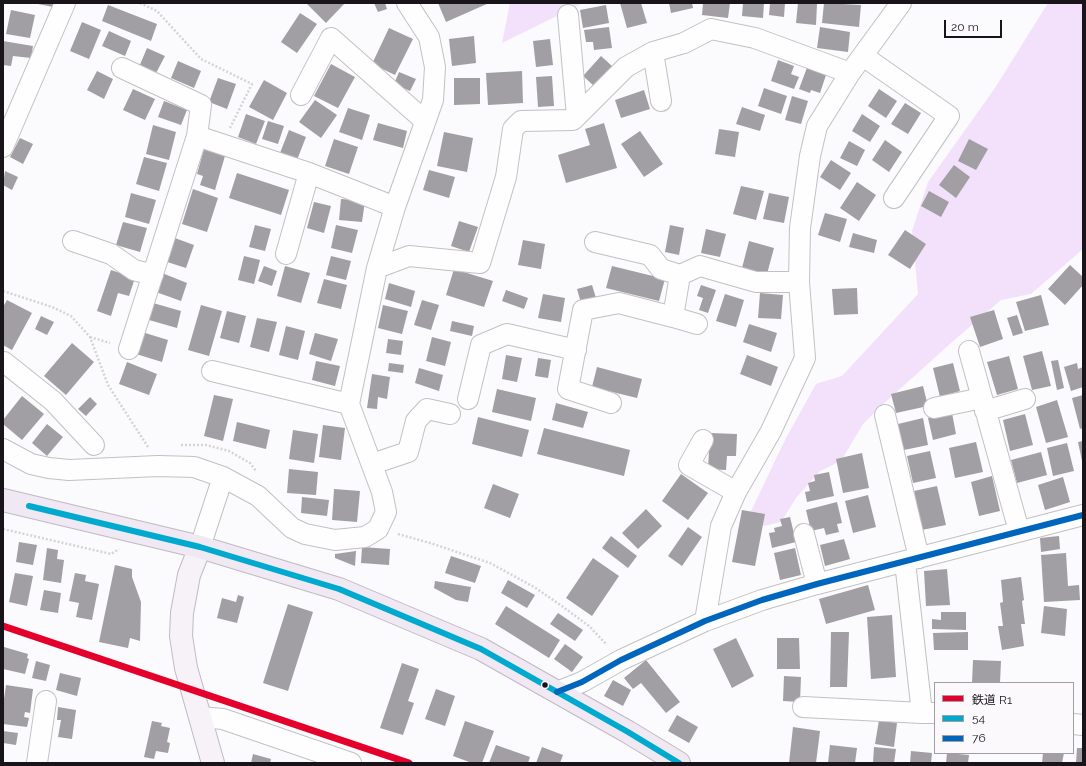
<!DOCTYPE html>
<html>
<head>
<meta charset="utf-8">
<style>
	body { margin:0 }
	#map { position:relative; width:1086px; height:766px; overflow:hidden; background:#fbfafc; font-family:Raleway,"Noto Sans JP",sans-serif }
	canvas { display:block }
	.frame { position:absolute; inset:0; border:4px solid #18141a; pointer-events:none }
	.legend { position:absolute; left:934px; top:682px; width:140px; height:72px; box-sizing:border-box; background:#fcf9fd; border:1px solid #a19da2; margin:0; padding:5px 7px; list-style:none; font-size:12px; color:#18141a }
	.legend li { display:flex; align-items:center; gap:8px; height:20px }
	.legend b { width:20px; border:1px solid #a19da2 }
	.scale { position:absolute; left:944px; top:20px; width:58px; height:18px; box-sizing:border-box; border:2px solid #18141a; border-top:0; padding-left:5px; font-size:12px; line-height:14px; white-space:nowrap; color:#18141a; -webkit-text-stroke:3px #fcf9fd; paint-order:stroke }
</style>
</head>
<body>
<div id="map">
<canvas width="1086" height="766"></canvas>
<div class="frame"></div>
<ul class="legend">
<li><b style="height:5px;background:#e4002b"></b>鉄道 R1</li>
<li><b style="height:5px;background:#00a9ce"></b>54</li>
<li><b style="height:5px;background:#0065bd"></b>76</li>
</ul>
<div class="scale">20 m</div>
</div>
<script>
const context = document.querySelector('canvas').getContext('2d');
context.lineJoin = 'round';
function paint(path, color) { context.fillStyle = color; context.fill(path, 'evenodd'); }
const poly = rows => new Path2D(rows.map(r => 'M' + r).join(''));
function stroke(path, color, width, dash) { context.strokeStyle = color; context.lineWidth = width; context.lineCap = dash ? 'butt' : 'round'; context.setLineDash(dash || []); context.stroke(path); }
paint(poly([
	[510,3,583,3,502,43],
	[1048,3,1083,3,1083,249,1031,294,1001,300,951,343,880,407,863,424,841,461,820,471,796,498,781,522,764,526,751,511,786,438,816,384,842,376,918,294,912,231,928,182,995,88]
]), '#f3e0fb');
paint(poly([
	[33,3,54,3,53,7],
	[306,3,345,3,326,23],
	[374,3,385,3,387,9,378,12],
	[438,3,489,3,446,22],
	[620,3,641,3,647,23,627,28],
	[669,3,692,3,693,8,671,13],
	[703,3,730,3,728,18,702,15],
	[743,3,764,3,763,18,742,16],
	[770,3,785,3,784,17,769,15],
	[798,3,817,4,816,25,796,23],
	[824,3,861,5,859,27,822,23],
	[108,5,157,24,151,41,102,21],
	[606,5,609,23,583,28,580,10],
	[11,10,35,15,30,38,6,34],
	[300,13,317,24,297,53,281,42],
	[82,22,101,30,89,59,70,51],
	[609,27,612,48,594,50,593,42,586,42,584,30],
	[820,27,850,32,848,52,817,48],
	[389,28,413,39,395,75,372,64],
	[109,31,131,41,125,56,102,46],
	[474,36,476,63,452,66,449,39],
	[550,39,553,65,536,67,533,41],
	[3,41,33,46,31,58,13,56,11,66,3,65],
	[147,48,165,56,155,75,139,67],
	[601,56,612,66,594,86,583,76],
	[778,60,794,66,791,74,799,77,794,89,771,81],
	[178,61,201,71,194,88,171,78],
	[331,64,355,77,338,108,314,96],
	[808,65,827,72,820,93,811,90,810,93,799,89],
	[97,71,113,79,104,99,87,90],
	[522,71,523,103,488,105,486,73],
	[399,72,416,79,410,91,394,84],
	[552,76,554,106,538,107,536,77],
	[218,78,236,84,227,109,209,102],
	[454,78,480,78,480,104,454,105],
	[264,80,287,93,273,120,249,107],
	[764,88,787,96,781,114,758,106],
	[133,89,155,99,145,120,123,110],
	[879,89,897,101,886,118,868,106],
	[644,90,650,109,621,118,615,100],
	[792,96,808,101,801,124,785,120],
	[315,100,337,115,321,138,299,122],
	[164,101,187,110,181,125,158,117],
	[905,103,921,113,908,134,891,124],
	[742,107,765,115,760,131,736,124],
	[348,108,370,115,362,140,339,132],
	[246,114,265,121,256,144,238,137],
	[862,114,880,126,870,142,852,131],
	[268,121,284,126,278,144,262,139],
	[378,123,407,131,403,148,373,140],
	[604,123,617,168,566,183,558,155,590,145,585,129],
	[153,125,176,132,169,160,146,154],
	[719,129,739,132,735,157,715,154],
	[289,130,306,137,297,160,280,153],
	[640,131,663,164,644,177,621,144],
	[444,132,473,138,467,172,437,166],
	[20,138,33,144,23,164,10,157],
	[334,139,358,147,349,174,325,166],
	[969,139,988,149,976,170,958,161],
	[885,140,902,152,889,172,872,160],
	[849,141,865,150,857,166,840,158],
	[204,149,225,156,215,190,200,185,203,176,197,174],
	[144,157,167,163,159,191,136,184],
	[831,160,851,173,840,190,820,177],
	[954,165,970,177,956,198,939,185],
	[429,170,455,177,449,198,423,190],
	[5,171,18,177,12,190,3,185],
	[237,173,289,190,281,215,229,198],
	[857,182,876,195,859,221,840,208],
	[741,186,764,191,756,220,733,214],
	[193,189,218,198,207,232,182,224],
	[929,191,949,202,941,217,921,206],
	[131,193,156,200,149,224,125,217],
	[769,193,789,197,784,223,763,219],
	[341,199,365,201,362,222,339,220],
	[314,202,331,206,324,233,307,228],
	[825,213,847,219,840,242,818,235],
	[459,221,478,227,469,252,451,246],
	[123,222,147,228,140,252,116,245],
	[255,225,271,229,265,251,249,247],
	[336,225,358,230,352,253,331,248],
	[670,225,684,228,679,255,665,252],
	[706,229,726,234,720,257,701,253],
	[905,230,926,244,910,269,888,255],
	[853,233,877,240,874,253,849,247],
	[172,237,194,245,186,268,164,261],
	[523,240,545,244,541,269,518,265],
	[749,241,774,248,767,274,742,268],
	[244,256,260,260,254,284,238,280],
	[331,256,351,261,346,280,326,275],
	[1070,265,1083,277,1083,285,1065,305,1048,289],
	[264,266,277,271,272,286,258,281],
	[285,266,310,273,301,303,277,296],
	[612,266,665,279,659,301,606,288],
	[454,269,493,281,484,307,446,295],
	[111,270,135,278,129,296,118,293,111,316,97,311],
	[162,273,187,283,181,301,156,292],
	[324,279,347,285,341,309,317,303],
	[389,283,415,291,411,307,385,299],
	[592,285,596,298,581,303,577,289],
	[701,285,716,290,708,313,699,310,703,298,697,296],
	[857,288,858,314,834,315,832,289],
	[506,290,528,298,524,309,502,301],
	[760,293,783,295,781,319,758,318],
	[543,294,565,298,561,322,538,318],
	[725,294,744,300,736,327,716,321],
	[1041,295,1049,325,1025,331,1016,302],
	[7,300,32,313,12,350,3,345,3,307],
	[422,300,439,305,431,330,414,325],
	[153,303,181,311,177,328,149,320],
	[201,305,222,311,209,356,188,350],
	[383,305,408,311,402,334,378,328],
	[994,310,1003,339,980,347,970,317],
	[227,311,246,316,239,343,220,338],
	[1017,315,1023,333,1013,336,1007,318],
	[41,316,54,322,47,335,35,329],
	[257,318,277,322,269,352,250,347],
	[452,321,474,326,472,336,450,331],
	[749,324,777,333,771,352,743,342],
	[286,326,305,331,298,360,279,355],
	[142,332,168,340,162,362,136,354],
	[315,333,338,339,331,361,309,354],
	[432,337,451,342,445,366,426,361],
	[388,339,403,341,401,355,386,353],
	[72,343,94,362,66,395,44,376],
	[1042,351,1051,386,1032,390,1023,356],
	[506,355,522,358,517,382,502,379],
	[747,355,778,367,771,386,740,374],
	[1009,356,1018,389,997,395,987,362],
	[538,358,551,360,548,378,535,376],
	[1058,360,1064,388,1057,390,1051,361],
	[316,361,340,366,335,386,312,380],
	[127,362,157,374,149,395,119,384],
	[389,363,404,365,403,373,388,371],
	[953,363,960,391,940,397,933,368],
	[1077,363,1078,369,1083,367,1083,387,1071,391,1064,367],
	[597,367,642,379,637,398,592,387],
	[419,368,443,375,439,391,415,383],
	[372,374,390,377,387,399,378,397,377,409,367,408],
	[923,386,928,406,896,413,891,394],
	[497,389,536,398,531,421,492,412],
	[214,395,233,399,223,441,204,436],
	[1083,395,1083,428,1080,429,1072,398],
	[22,396,44,414,22,440,3,424,3,420],
	[90,397,97,404,86,416,78,409],
	[1057,400,1068,437,1046,443,1036,407],
	[556,403,588,412,583,428,552,420],
	[952,413,956,434,933,440,928,418],
	[1025,414,1033,445,1010,451,1003,420],
	[478,417,529,430,522,457,472,444],
	[923,418,928,445,904,450,898,424],
	[237,422,270,430,266,449,233,441],
	[47,424,63,437,47,456,32,443],
	[323,425,345,428,341,460,319,457],
	[544,428,630,450,624,476,537,454],
	[293,430,318,434,314,463,289,459],
	[710,433,737,434,736,456,727,456,726,470,708,469],
	[1083,441,1083,461,1082,461,1078,442],
	[976,442,983,472,955,478,949,448],
	[1067,443,1074,471,1053,476,1047,448],
	[930,451,936,478,913,483,907,456],
	[1041,452,1047,475,1017,483,1011,460],
	[862,453,869,488,843,493,836,459],
	[289,469,318,472,316,495,287,493],
	[829,472,834,496,807,502,805,492,810,491,808,483,815,481,814,475],
	[681,474,708,493,688,520,662,501],
	[992,476,1000,511,979,516,971,482],
	[1063,477,1070,502,1045,510,1038,485],
	[493,484,519,494,510,518,484,508],
	[937,486,946,525,922,530,914,491],
	[334,489,360,491,357,522,332,520],
	[868,495,876,527,853,533,845,501],
	[302,497,329,500,327,516,301,513],
	[837,502,842,523,837,524,839,532,826,535,824,528,811,531,806,510],
	[646,509,662,526,638,549,622,533],
	[742,510,765,514,755,566,732,562],
	[790,517,796,542,772,548,769,533,775,532,774,528,782,526,780,519],
	[688,527,702,537,682,566,668,556],
	[611,536,637,556,628,568,602,548],
	[1059,536,1060,549,1041,552,1040,538],
	[844,539,850,559,825,566,820,545],
	[19,542,37,545,33,565,16,562],
	[362,547,390,549,389,565,361,563],
	[47,548,58,550,57,559,64,560,61,583,43,580],
	[795,548,801,575,780,580,774,553],
	[356,551,355,566,335,558,335,554],
	[1066,553,1068,586,1079,585,1080,600,1044,602,1041,555],
	[451,556,481,566,475,583,445,573],
	[593,558,619,576,592,616,566,598],
	[115,565,132,569,132,577,141,602,140,641,130,638,128,648,99,642],
	[947,569,950,605,926,606,924,571],
	[15,573,33,576,27,606,9,602],
	[75,573,86,575,85,581,99,584,92,620,76,617,79,603,69,601],
	[1021,577,1024,600,1022,601,1025,624,1021,624,1024,646,1002,650,998,626,1003,626,1000,603,1003,602,1001,580],
	[508,580,535,595,527,608,501,593],
	[435,581,471,587,468,602,456,600,434,588],
	[868,585,875,610,826,624,819,599],
	[44,590,61,593,58,613,40,610],
	[238,595,244,597,237,623,217,618,222,598,236,602],
	[288,604,313,612,288,691,263,683],
	[506,606,560,640,549,658,495,624],
	[1044,606,1067,609,1065,636,1041,633],
	[941,612,966,612,966,630,932,629,932,619,941,620],
	[558,613,583,630,575,641,550,624],
	[892,615,896,677,871,679,867,617],
	[831,632,849,632,847,687,830,687],
	[968,632,968,650,934,650,933,633],
	[736,638,754,676,732,688,713,649],
	[777,638,799,638,800,669,777,669],
	[565,644,583,657,572,672,554,659],
	[4,647,28,654,27,658,29,659,25,674,3,669],
	[646,660,680,702,666,713,641,683,633,689,624,678],
	[973,660,1001,661,1000,683,972,683],
	[36,661,50,665,46,681,32,678],
	[402,663,419,669,408,701,414,703,403,735,380,728],
	[60,673,81,678,77,696,56,690],
	[784,676,801,677,800,702,783,701],
	[613,680,631,690,623,706,604,696],
	[6,685,33,689,30,713,25,712,24,717,29,718,27,727,3,724,3,706],
	[436,689,455,696,445,726,425,719],
	[58,707,76,710,72,739,58,737,61,720,57,720],
	[677,715,698,727,689,743,668,731],
	[879,720,897,723,894,747,875,744],
	[152,721,162,723,161,726,170,728,167,742,170,743,168,753,156,751,154,759,144,757],
	[465,721,494,731,482,763,472,763,453,756],
	[793,727,820,731,816,763,789,763],
	[3,731,18,733,16,745,3,743],
	[496,745,530,757,528,763,489,763],
	[830,745,857,748,855,763,828,763],
	[542,747,563,755,560,763,536,763],
	[874,747,896,749,894,763,873,763],
	[1077,748,1083,748,1083,763,1076,763],
	[911,751,932,753,931,763,910,763],
	[947,753,969,755,968,763,946,763],
	[1043,753,1064,753,1062,763,1042,763],
	[253,754,271,759,270,763,251,763]
]), '#a19fa3');
const street = poly([
	[568,15,577,116],
	[653,52,661,101],
	[863,56,949,116,894,198],
	[122,68,201,105,197,136],
	[301,95,331,38,425,121],
	[3,147,65,3],
	[73,241,111,254,134,270,153,275],
	[595,242,650,255,661,269,680,275],
	[286,254,309,173],
	[377,268,409,256,480,263,506,177,513,129,521,121,573,120,626,67,653,52,684,43,711,29,755,38,850,73],
	[673,317,697,324],
	[129,349,197,136,309,173,395,207],
	[969,351,1019,531],
	[4,362,53,401,94,445],
	[212,371,349,404],
	[468,399,481,345,507,334,576,350],
	[611,403,568,389,583,310,619,303,673,317,680,275,700,266,756,282,799,282],
	[934,408,982,398],
	[985,411,1025,399],
	[885,415,919,558],
	[703,440,689,465,736,492],
	[3,449,31,464,49,468,69,470,158,466,194,467,223,477,258,496,292,528,305,534,335,540,365,537,378,529,386,512,382,492,349,404,377,268,395,207,433,100,435,67,429,37,407,3],
	[372,464,408,452,416,421,427,409,450,414],
	[804,534,817,584],
	[200,547,223,477],
	[905,562,922,713,935,713],
	[705,621,721,526,736,492,771,431,805,358,799,282,800,228,810,156,817,126,850,73,901,3],
	[557,692,582,682,621,660,705,621,762,600,817,584,1083,515],
	[803,707,922,713],
	[200,717,223,719,351,763],
	[1073,724,1083,725],
	[37,763,46,701]
]);
const primary = poly([
	[200,547,189,575,182,613,181,636,186,668,213,763]
]);
const highway = poly([
	[3,500,200,547,339,589,481,649,628,732,679,763]
]);
stroke(street, '#c2c0c4', 22);
stroke(primary, '#c1b9c4', 24);
stroke(highway, '#c1b9c4', 24);
stroke(poly([
	[140,3,157,11,201,59,252,84,230,128],
	[3,291,52,307,71,316,90,337,108,385,148,447],
	[90,337,110,343],
	[181,445,206,445,229,451,250,463,256,471],
	[3,529,111,554,119,549],
	[398,534,430,543,490,563,534,587,559,604,589,626,607,645]
]), '#d4d4d4', 2.5, [2, 2]);
stroke(street, '#fefeff', 20);
stroke(primary, '#f6f2f7', 22);
stroke(highway, '#f0e8f3', 22);
stroke(poly([
	[29,506,200,547,339,589,481,649,628,732,679,763]
]), '#00a9ce', 6);
stroke(poly([
	[557,692,582,682,621,660,705,621,762,600,817,584,1083,515]
]), '#0065bd', 6);
stroke(poly([
	[3,626,409,763]
]), '#e4002b', 7);
for (const [x, y, r, color] of [
	[545,685,3.5,"#18141a"]
]) { const dot = new Path2D(); dot.arc(x, y, r, 0, 2 * Math.PI); context.fillStyle = color; context.fill(dot); stroke(dot, '#fcf9fd', 1.5); }
</script>
</body>
</html>
